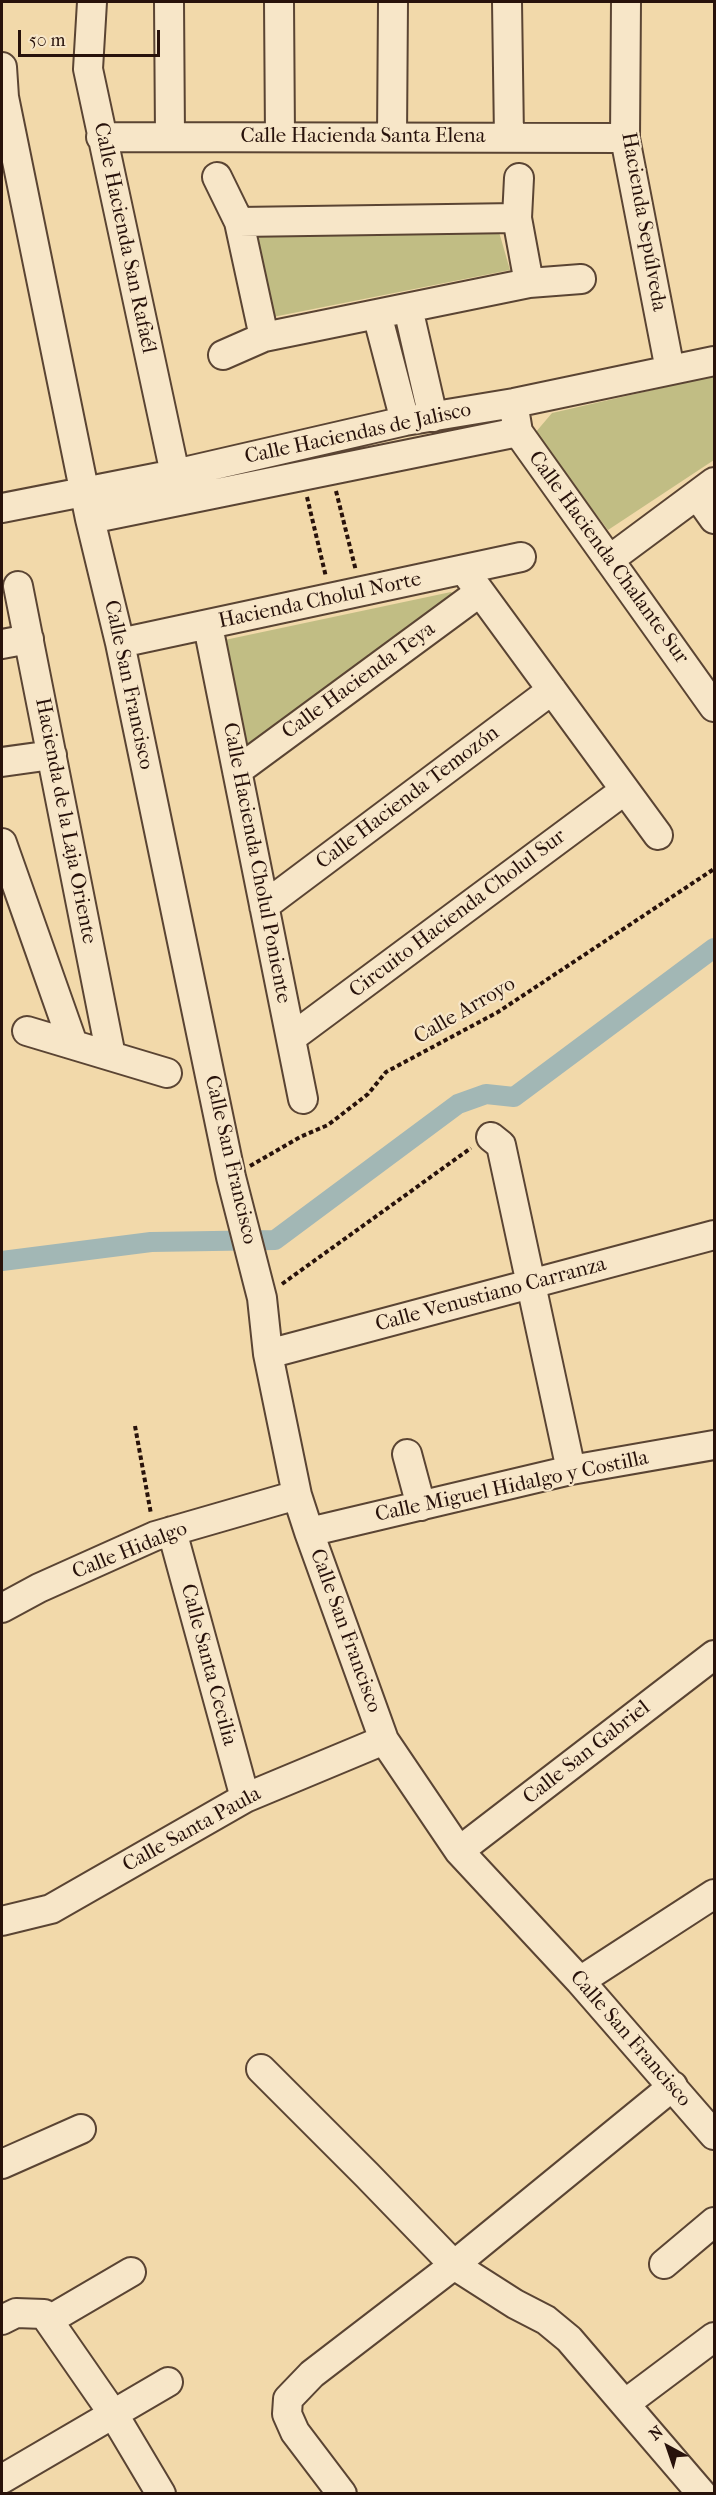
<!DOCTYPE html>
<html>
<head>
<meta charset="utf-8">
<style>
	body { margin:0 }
	#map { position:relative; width:716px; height:2495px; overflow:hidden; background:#f2d9aa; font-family:"IM FELL French Canon",serif }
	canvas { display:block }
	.frame { position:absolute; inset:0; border:3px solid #28120b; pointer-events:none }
	.north { position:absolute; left:638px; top:2417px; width:60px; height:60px; -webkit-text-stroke:4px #f7e6c8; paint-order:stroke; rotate:320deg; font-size:16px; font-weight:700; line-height:24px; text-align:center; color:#28120b }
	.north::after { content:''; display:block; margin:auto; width:21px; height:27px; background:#28120b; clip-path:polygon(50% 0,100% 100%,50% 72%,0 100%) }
	.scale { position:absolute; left:18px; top:30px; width:142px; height:27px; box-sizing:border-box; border:3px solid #28120b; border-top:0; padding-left:8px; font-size:18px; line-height:21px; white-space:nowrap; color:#28120b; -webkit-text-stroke:4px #f7e6c8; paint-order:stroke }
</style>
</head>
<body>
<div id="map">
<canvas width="716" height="2495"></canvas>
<div class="frame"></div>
<div class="north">N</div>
<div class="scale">50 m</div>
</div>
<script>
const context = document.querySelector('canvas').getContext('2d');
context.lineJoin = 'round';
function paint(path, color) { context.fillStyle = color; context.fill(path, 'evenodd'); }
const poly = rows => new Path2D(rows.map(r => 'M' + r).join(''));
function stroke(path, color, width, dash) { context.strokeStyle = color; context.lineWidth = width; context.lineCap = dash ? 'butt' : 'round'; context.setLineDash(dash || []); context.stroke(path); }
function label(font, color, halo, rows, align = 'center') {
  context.font = font + ' "IM FELL French Canon",serif'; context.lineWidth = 4.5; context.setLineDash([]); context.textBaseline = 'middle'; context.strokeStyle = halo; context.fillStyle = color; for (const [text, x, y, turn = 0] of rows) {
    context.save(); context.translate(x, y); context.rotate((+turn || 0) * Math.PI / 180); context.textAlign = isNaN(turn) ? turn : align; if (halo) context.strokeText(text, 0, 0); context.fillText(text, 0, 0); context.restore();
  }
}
paint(poly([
	[497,225,510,270,273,317,251,229],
	[714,376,714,460,608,530,535,433,552,413],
	[451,592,459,599,247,752,220,641]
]), '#c1bd84');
stroke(poly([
	[2,1261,151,1242,275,1240,458,1104,486,1094,514,1097,714,948]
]), '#a2b7b5', 20);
const minor = poly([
	[92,2,88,69,175,474],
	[169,2,170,136],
	[279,2,280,137],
	[507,2,509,137],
	[626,2,625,138,670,370],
	[2,67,4,97,90,519,120,643,231,1177,262,1298,268,1354,297,1495,309,1532,384,1740,459,1851,580,1981,714,2135],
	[101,137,625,138],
	[392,137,393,2],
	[217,177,239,222],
	[519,178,517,218,529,283],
	[408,308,433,417],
	[377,314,405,421],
	[264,337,239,222,517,218],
	[223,355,264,337,529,283,581,279],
	[515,414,518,432,714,707],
	[697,495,714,519],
	[2,508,175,474,405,421,514,403,714,361],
	[90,519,518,432],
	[609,560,714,482],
	[464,570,658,835],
	[18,586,111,1056],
	[208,626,303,1099],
	[120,643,521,557],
	[2,644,29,639],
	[2,762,52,755],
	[237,771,480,592],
	[2,843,73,1044],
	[264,906,552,690],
	[27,1031,167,1073],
	[291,1038,625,790],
	[491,1137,501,1145,571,1470],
	[268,1354,714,1235],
	[407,1454,421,1506],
	[172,1531,245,1798],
	[309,1532,571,1470,714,1445],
	[2,1608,39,1588,155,1536,297,1495],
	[459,1851,714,1655],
	[2,1921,51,1909,245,1798,384,1740],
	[580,1981,714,1894],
	[261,2069,367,2175,454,2265,515,2304,546,2320,569,2339,702,2494],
	[2,2164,81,2129],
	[664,2264,714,2222],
	[2,2320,16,2313,44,2314,114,2415,161,2494],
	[49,2320,131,2272],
	[626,2403,714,2337],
	[2,2479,168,2382],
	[342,2494,295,2432,287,2414,288,2399,312,2374,454,2265,673,2086]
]);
stroke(minor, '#5a4433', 32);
stroke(poly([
	[336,491,356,571],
	[307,497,326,577],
	[250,1166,300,1137,328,1125,368,1094,386,1072,498,1012,714,869],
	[282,1284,471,1148],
	[135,1426,151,1514]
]), '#28120b', 4, [4.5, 3]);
stroke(minor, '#f7e6c8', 28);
label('21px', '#28120b', '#f7e6c8', [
	["Calle Hacienda Santa Elena",363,137],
	["Hacienda Sepúlveda",643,222,80],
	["Calle Hacienda San Rafaél",124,238,78],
	["Calle Haciendas de Jalisco",358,434,-12],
	["Calle Hacienda Chalante Sur",608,558,54],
	["Hacienda Cholul Norte",320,601,-12],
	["Calle Hacienda Teya",359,681,-36],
	["Calle San Francisco",128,685,78],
	["Calle Hacienda Temozón",408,798,-37],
	["Hacienda de la Laja Oriente",65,821,79],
	["Calle Hacienda Cholul Poniente",256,863,79],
	["Circuito Hacienda Cholul Sur",458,914,-37],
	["Calle Arroyo",465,1011,-30],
	["Calle San Francisco",230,1160,77],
	["Calle Venustiano Carranza",491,1295,-15],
	["Calle Miguel Hidalgo y Costilla",512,1487,-12],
	["Calle Hidalgo",130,1551,-22],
	["Calle San Francisco",345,1631,70],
	["Calle Santa Cecilia",208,1665,75],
	["Calle San Gabriel",587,1753,-38],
	["Calle Santa Paula",192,1830,-29],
	["Calle San Francisco",630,2039,49]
]);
</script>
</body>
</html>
